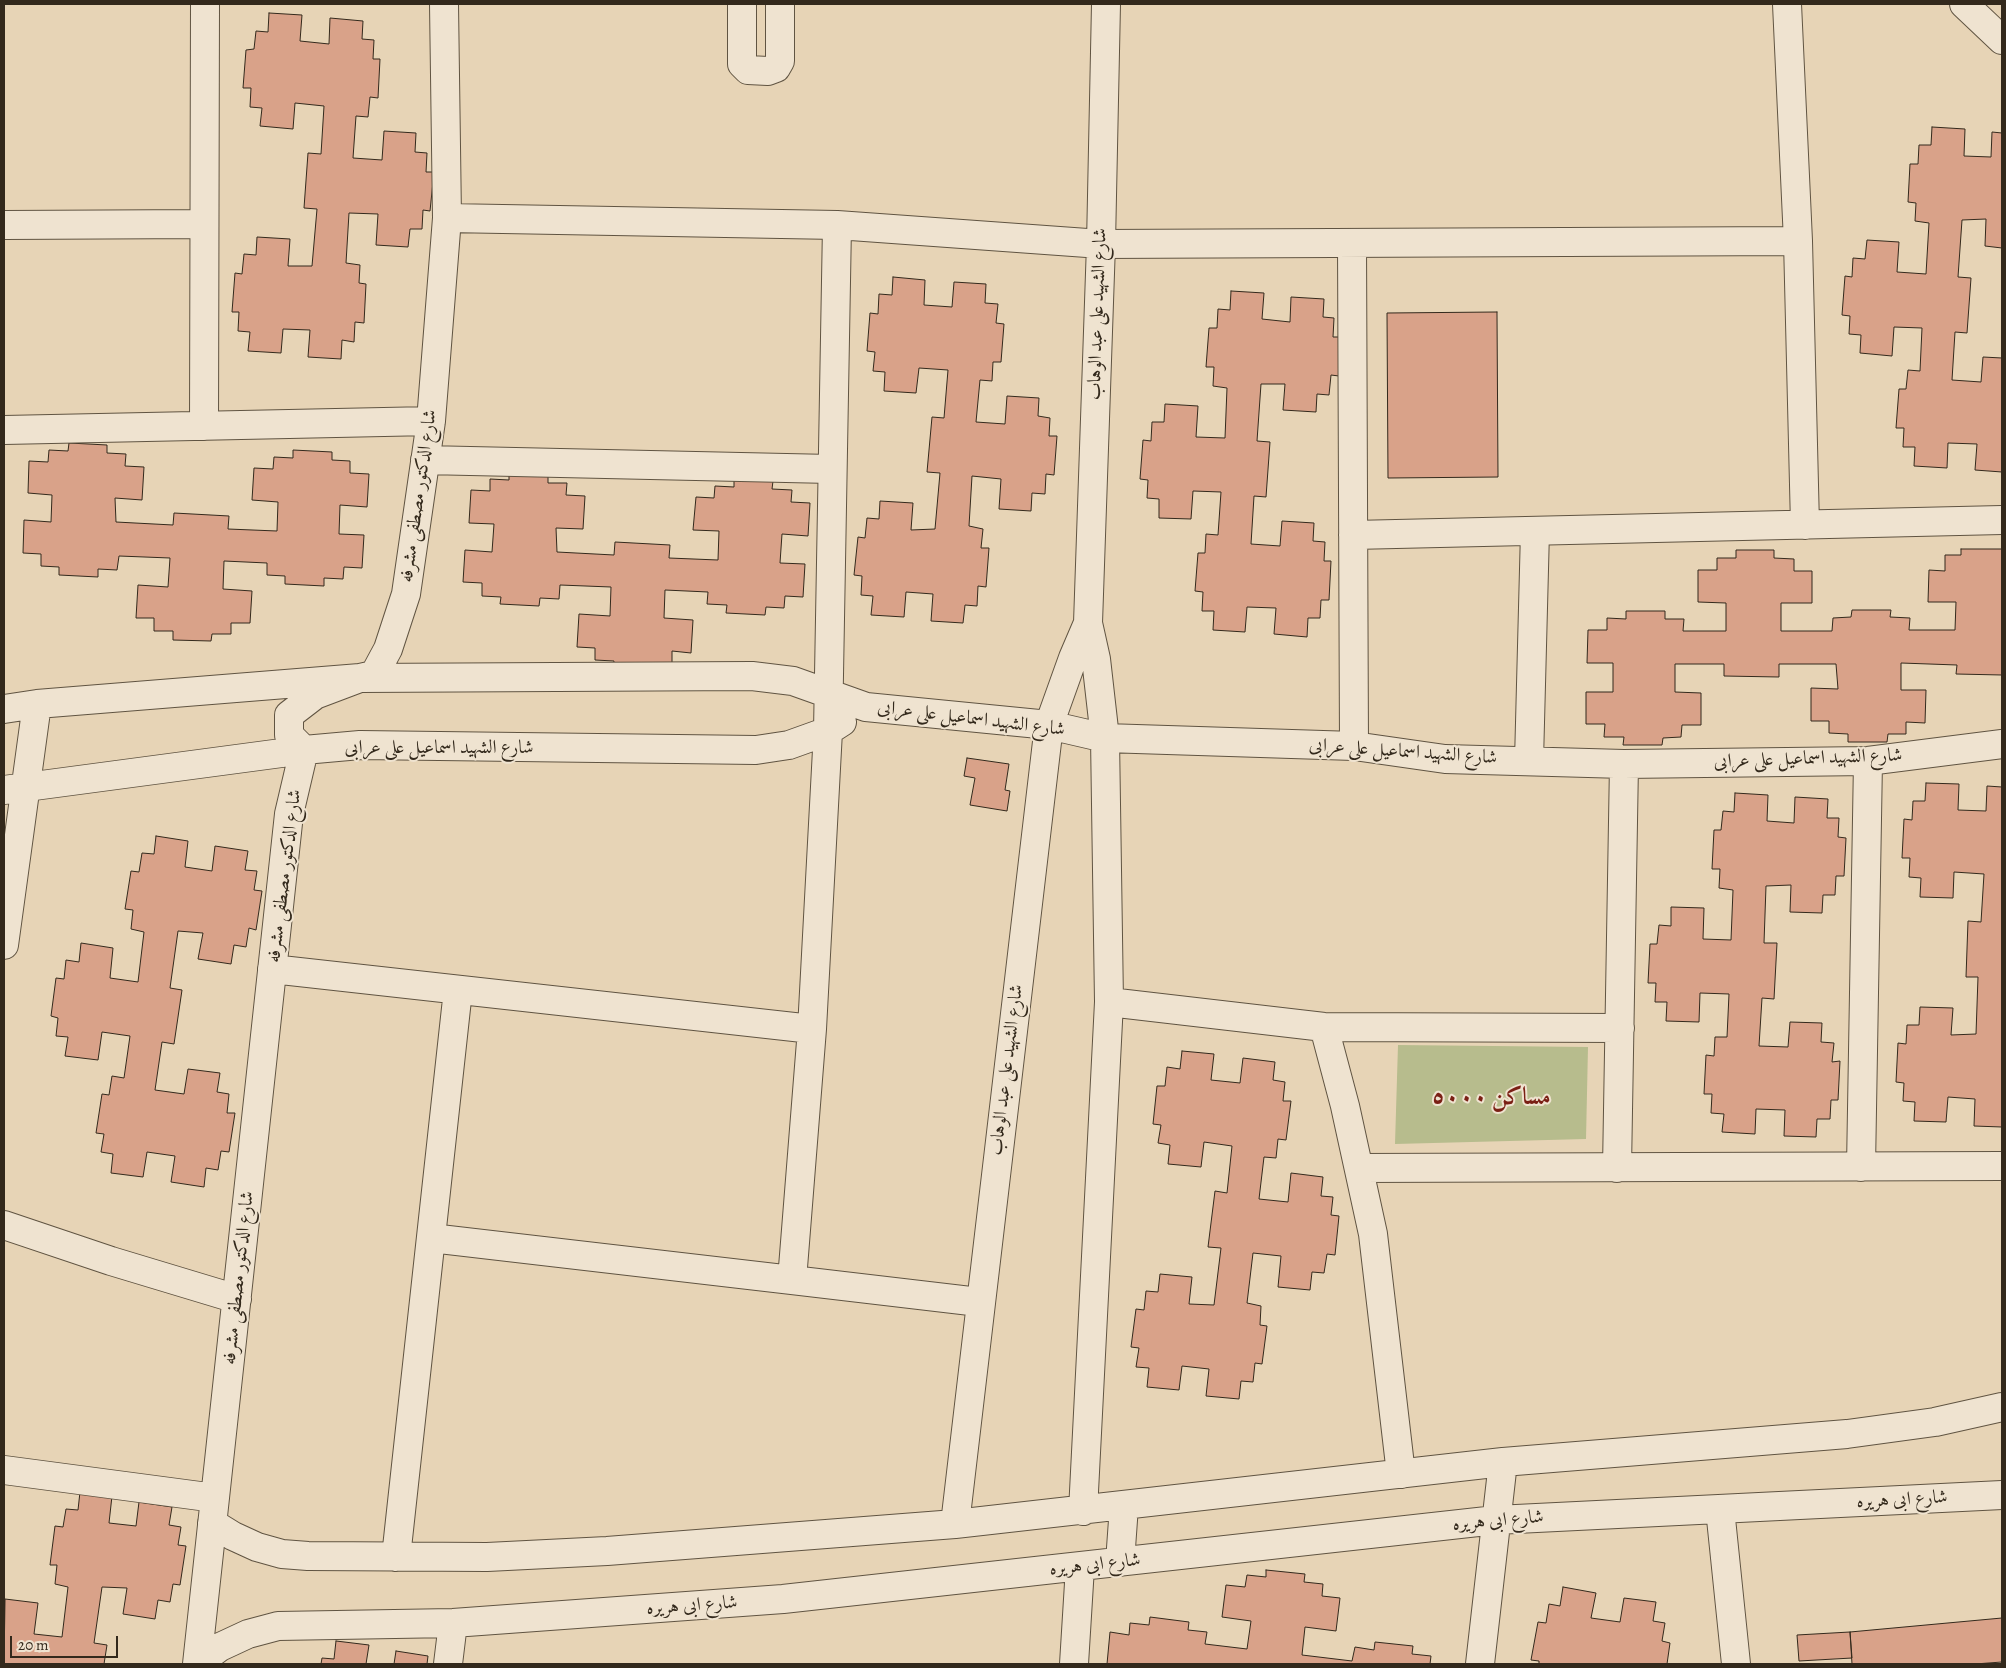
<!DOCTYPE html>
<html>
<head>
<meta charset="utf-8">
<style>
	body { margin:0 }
	#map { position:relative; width:2006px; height:1668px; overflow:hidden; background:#e7d4b6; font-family:Alegreya,serif }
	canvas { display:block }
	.frame { position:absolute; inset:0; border:5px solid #33291c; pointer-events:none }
	.scale { position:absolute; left:10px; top:1636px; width:108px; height:22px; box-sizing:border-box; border:2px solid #33291c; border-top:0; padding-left:6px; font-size:15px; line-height:18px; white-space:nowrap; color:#33291c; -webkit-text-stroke:4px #efe3d0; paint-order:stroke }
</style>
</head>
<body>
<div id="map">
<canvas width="2006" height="1668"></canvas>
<div class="frame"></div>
<div class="scale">20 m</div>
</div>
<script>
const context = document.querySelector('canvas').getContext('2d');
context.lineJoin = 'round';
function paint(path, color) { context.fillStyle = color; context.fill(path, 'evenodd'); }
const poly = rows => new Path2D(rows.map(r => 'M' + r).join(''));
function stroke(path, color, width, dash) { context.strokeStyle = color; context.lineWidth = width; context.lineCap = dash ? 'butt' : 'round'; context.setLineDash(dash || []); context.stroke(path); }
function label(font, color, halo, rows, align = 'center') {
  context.font = font + ' Alegreya,Amiri,serif'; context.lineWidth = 4; context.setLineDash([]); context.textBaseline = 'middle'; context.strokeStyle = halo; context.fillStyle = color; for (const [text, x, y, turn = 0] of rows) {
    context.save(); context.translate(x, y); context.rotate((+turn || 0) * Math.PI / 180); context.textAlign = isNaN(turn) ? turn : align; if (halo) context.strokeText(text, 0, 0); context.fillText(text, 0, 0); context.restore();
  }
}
paint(poly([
	[1398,1045,1588,1047,1586,1139,1395,1144]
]), '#b7bc8d');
const building = poly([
	[269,13,302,15,300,41,329,44,330,18,363,21,362,39,374,40,373,59,380,59,378,98,370,97,368,117,356,116,353,158,382,160,384,131,416,133,415,152,427,153,426,172,434,172,430,211,423,210,422,229,410,229,408,247,376,245,378,214,349,213,346,263,360,265,359,283,366,284,364,323,355,322,354,342,342,340,341,359,308,357,310,330,283,329,281,353,248,351,250,332,238,331,239,312,232,312,235,273,242,274,244,254,256,255,257,237,290,239,288,266,312,266,317,209,304,208,308,153,321,154,324,106,295,103,293,129,260,126,262,108,250,107,251,88,243,88,246,50,254,49,256,31,268,32,269,13],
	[1932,127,1965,129,1964,156,1991,157,1992,132,2002,133,2002,248,1985,246,1986,219,1962,220,1958,277,1971,278,1967,333,1955,332,1952,380,1981,382,1983,357,2002,358,2002,472,1975,470,1977,444,1948,443,1947,468,1914,466,1915,447,1903,447,1904,428,1896,428,1899,389,1906,389,1908,370,1920,371,1922,328,1894,327,1892,356,1860,353,1861,335,1849,334,1850,316,1842,315,1845,276,1852,277,1853,258,1865,259,1867,240,1899,242,1897,272,1926,274,1929,223,1915,221,1916,203,1908,202,1910,164,1918,164,1919,145,1931,145,1932,127],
	[893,277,925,280,924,305,952,307,954,282,986,284,985,303,998,304,996,323,1004,324,1001,362,993,362,992,381,980,380,976,422,1005,424,1007,396,1039,398,1038,416,1050,418,1049,436,1057,436,1054,475,1046,474,1045,494,1032,493,1031,511,999,509,1001,479,972,476,969,526,983,529,981,548,989,548,986,587,978,586,977,606,965,605,963,623,931,621,933,594,906,592,904,617,871,615,873,596,861,595,862,576,854,575,858,537,865,538,867,518,879,519,880,501,913,503,911,530,935,529,940,473,927,472,932,417,944,418,948,370,919,368,916,393,884,391,885,372,873,371,875,352,867,351,870,313,878,314,879,294,892,295,893,277],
	[1231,291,1264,293,1262,319,1290,322,1291,297,1324,299,1323,317,1334,318,1333,337,1341,337,1339,376,1331,375,1329,395,1317,394,1316,412,1283,410,1285,384,1261,384,1257,441,1270,442,1266,497,1254,496,1251,544,1280,546,1282,521,1314,523,1313,541,1325,542,1324,561,1331,561,1329,600,1321,600,1320,618,1308,618,1307,637,1274,634,1276,608,1247,607,1245,632,1213,630,1214,611,1202,611,1203,592,1195,591,1198,553,1205,553,1206,534,1218,535,1221,492,1193,491,1191,519,1159,518,1159,499,1147,498,1148,480,1140,479,1143,440,1151,441,1152,422,1164,422,1165,404,1198,406,1196,437,1225,438,1227,388,1213,386,1214,367,1206,367,1209,328,1217,328,1218,309,1230,310,1231,291],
	[1497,312,1498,477,1388,478,1387,313,1497,312],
	[69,443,107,445,107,453,126,454,125,466,144,467,142,500,115,498,116,522,173,525,174,513,229,516,228,529,277,531,278,502,252,500,254,468,273,469,274,457,293,458,293,450,332,452,332,460,350,461,350,473,369,474,367,507,340,505,339,534,364,535,362,568,344,567,343,579,324,578,324,586,285,584,285,576,267,575,267,563,224,561,223,589,252,591,250,623,231,623,231,634,212,634,211,641,173,640,173,631,154,631,154,618,136,618,138,585,168,587,170,558,119,556,117,570,98,569,98,577,59,575,59,567,41,566,41,554,23,553,24,520,51,522,52,495,28,493,29,461,48,462,49,450,68,451,69,443],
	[509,472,548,474,548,483,567,483,566,495,585,496,583,529,556,528,557,552,614,555,615,542,670,545,669,558,718,560,719,531,693,530,696,497,714,498,715,486,734,487,734,479,773,481,772,489,792,490,791,502,810,503,808,536,782,534,780,563,805,564,803,597,785,596,784,608,766,607,765,615,726,613,727,605,707,604,708,592,665,590,664,618,693,620,691,653,672,651,672,664,653,663,652,671,613,669,614,661,595,660,595,648,577,647,579,614,610,616,611,587,560,585,559,599,540,598,539,606,500,604,501,597,482,596,482,583,463,582,465,550,492,552,494,524,469,523,471,490,490,491,490,479,509,480,509,472],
	[1961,549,2002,549,2002,675,1956,674,1957,665,1901,663,1901,690,1926,690,1925,723,1906,722,1906,734,1888,734,1887,742,1848,742,1848,734,1829,733,1829,721,1811,721,1811,688,1838,689,1836,664,1779,664,1779,677,1724,676,1724,664,1675,664,1675,692,1701,693,1701,725,1682,725,1681,737,1663,738,1662,745,1623,745,1624,737,1604,737,1605,724,1586,724,1586,692,1613,692,1613,663,1587,663,1588,630,1607,630,1607,618,1626,619,1626,611,1665,611,1665,619,1684,619,1683,631,1726,631,1726,603,1698,602,1698,570,1717,570,1717,558,1736,558,1736,550,1774,550,1774,558,1794,559,1794,571,1812,571,1812,603,1781,603,1781,631,1832,631,1833,618,1851,617,1852,610,1891,610,1890,617,1910,618,1909,630,1955,630,1956,602,1928,602,1929,570,1945,571,1945,555,1961,555,1961,549],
	[967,758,1009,764,1005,790,1010,791,1007,811,970,805,975,778,964,776,967,758],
	[1926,783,1959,784,1958,810,1986,811,1987,786,2002,787,2002,1127,1974,1126,1975,1099,1948,1097,1946,1122,1914,1121,1915,1102,1903,1101,1904,1083,1896,1082,1898,1043,1906,1044,1907,1025,1919,1025,1920,1007,1953,1008,1951,1035,1976,1034,1978,977,1966,977,1968,921,1981,922,1984,874,1954,872,1953,898,1920,897,1921,878,1909,877,1910,858,1902,858,1904,819,1912,820,1913,801,1925,801,1926,783],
	[1735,793,1768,795,1767,821,1794,823,1795,797,1828,799,1827,818,1839,818,1838,837,1846,838,1844,876,1836,876,1835,895,1823,895,1822,913,1790,912,1791,885,1766,886,1764,943,1777,943,1774,999,1762,998,1759,1046,1788,1047,1790,1022,1822,1023,1821,1042,1834,1043,1832,1062,1840,1061,1838,1100,1831,1100,1830,1119,1817,1119,1816,1137,1784,1136,1785,1110,1756,1109,1755,1134,1722,1132,1724,1114,1711,1113,1712,1094,1704,1094,1706,1055,1714,1056,1715,1037,1727,1037,1729,994,1700,993,1699,1022,1666,1021,1667,1002,1655,1002,1656,983,1648,983,1650,944,1657,944,1659,925,1671,926,1671,907,1704,908,1703,939,1731,940,1733,890,1719,888,1720,869,1712,869,1714,830,1721,830,1723,811,1734,812,1735,793],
	[156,836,188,841,185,867,212,871,215,846,248,851,245,870,257,871,254,890,262,891,256,930,249,928,246,947,234,945,231,964,198,959,203,933,178,931,170,988,182,990,174,1044,162,1042,155,1090,184,1094,188,1069,220,1073,217,1092,229,1094,227,1113,235,1113,229,1152,221,1151,218,1170,206,1168,204,1187,171,1182,175,1156,147,1152,143,1177,111,1173,113,1154,101,1152,104,1134,96,1133,102,1094,109,1095,112,1076,124,1078,130,1036,102,1032,98,1060,65,1056,68,1037,56,1036,58,1018,51,1016,56,978,64,979,66,960,79,962,81,943,113,948,110,978,138,982,144,932,131,929,133,910,125,909,131,871,139,872,142,853,154,854,156,836],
	[1182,1051,1214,1054,1211,1080,1240,1083,1243,1058,1275,1062,1273,1080,1285,1082,1283,1101,1291,1101,1286,1140,1278,1139,1276,1158,1264,1157,1259,1199,1288,1202,1291,1173,1323,1177,1321,1196,1333,1197,1331,1215,1339,1216,1335,1255,1327,1254,1324,1273,1312,1272,1310,1290,1278,1287,1281,1256,1253,1253,1247,1303,1261,1306,1260,1325,1267,1326,1262,1364,1255,1363,1253,1382,1241,1381,1239,1399,1206,1396,1209,1369,1182,1366,1179,1390,1147,1387,1149,1368,1136,1367,1139,1348,1131,1347,1136,1309,1144,1310,1146,1291,1158,1292,1160,1274,1192,1277,1189,1304,1214,1305,1221,1248,1208,1247,1215,1191,1227,1193,1232,1146,1204,1142,1201,1167,1168,1164,1170,1145,1158,1143,1161,1125,1153,1124,1157,1086,1165,1086,1167,1067,1180,1069,1182,1051],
	[80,1492,112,1496,109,1523,136,1526,139,1502,172,1507,169,1525,181,1527,178,1545,186,1546,180,1585,173,1584,170,1602,158,1600,155,1619,123,1614,127,1588,102,1587,94,1643,107,1645,104,1664,4,1664,5,1599,38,1603,34,1634,62,1637,68,1587,55,1584,57,1565,50,1565,55,1526,63,1527,66,1509,78,1510,80,1492],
	[1266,1570,1305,1574,1304,1582,1323,1584,1322,1596,1340,1598,1336,1631,1305,1627,1302,1655,1352,1661,1355,1647,1374,1650,1375,1642,1413,1646,1412,1654,1431,1656,1430,1664,1107,1664,1110,1632,1129,1635,1130,1623,1149,1625,1150,1617,1189,1622,1188,1630,1207,1632,1205,1644,1247,1649,1251,1621,1222,1617,1226,1585,1245,1587,1247,1575,1266,1577,1266,1570],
	[1563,1587,1596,1593,1591,1618,1620,1622,1624,1598,1656,1602,1653,1621,1665,1623,1662,1641,1670,1643,1667,1664,1539,1664,1539,1661,1531,1660,1538,1622,1546,1623,1549,1604,1560,1606,1563,1587],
	[2002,1618,2002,1662,1975,1664,1852,1664,1850,1632,2002,1618],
	[1850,1632,1852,1658,1799,1661,1797,1635,1850,1632],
	[336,1641,369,1645,366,1664,321,1664,322,1658,334,1659,336,1641],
	[396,1651,428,1656,427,1664,394,1664,396,1651]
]);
paint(building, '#d9a289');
stroke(building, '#33291c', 1);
const minor = poly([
	[742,4,742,64,748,70,768,71,776,68,780,61,780,4],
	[1787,4,1798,241,1805,525],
	[1964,4,2002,40],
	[447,218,837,225,1101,244,1798,241],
	[4,225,204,224],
	[837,225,828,731,812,1029,792,1280,979,1302],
	[1352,243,1354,746],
	[204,426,205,4],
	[4,430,431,421],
	[425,460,831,469],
	[1353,535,2002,520],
	[4,709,37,704,360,678,752,676,793,681,866,707,1049,725,1105,738,1354,746,1445,759,1624,764,1868,761,2002,744],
	[1529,761,1535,531],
	[4,790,304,750,360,745,756,750,789,745,828,731,842,722],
	[4,945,37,704],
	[272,969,812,1029],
	[1109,1002,1324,1027,1620,1028],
	[1324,1027,1345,1106,1373,1234,1401,1474],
	[1861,1167,1868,761],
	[1360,1168,2002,1166],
	[1617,1168,1624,764],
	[4,1225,111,1261,237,1299],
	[431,1238,792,1280],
	[4,1470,215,1498],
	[1720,1509,1736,1664],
	[1083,1511,1109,1002,1105,738,1096,659,1088,623,1101,244,1106,4],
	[212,1523,233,1536,257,1547,282,1554,308,1556,487,1557,607,1551,955,1524,1503,1462,1847,1434,1935,1422,2002,1407],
	[955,1524,1049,725,1073,658,1088,623],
	[396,1557,458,990],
	[1120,1562,1124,1506],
	[197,1664,220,1647,248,1634,278,1626,453,1623,783,1599,1496,1520,2002,1495],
	[197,1664,289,814,304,750,289,735,289,715,315,695,360,678,374,675,388,649,406,594,431,421,447,218,444,4],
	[448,1664,453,1623],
	[1074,1664,1080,1567],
	[1480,1664,1503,1462]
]);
stroke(minor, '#605442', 30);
stroke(minor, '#efe3d0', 28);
label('19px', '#33291c', '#efe3d0', [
	["شارع الشهيد على عبد الوهاب",1098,314,-88],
	["شارع الدكتور مصطفى مشرفه",419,496,-82],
	["شارع الشهيد اسماعيل على عرابى",971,719,7],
	["شارع الشهيد اسماعيل على عرابى",439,748],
	["شارع الشهيد اسماعيل على عرابى",1403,752,4],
	["شارع الشهيد اسماعيل على عرابى",1808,759,-2],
	["شارع الدكتور مصطفى مشرفه",285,876,-83],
	["شارع الشهيد على عبد الوهاب",1007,1070,-83],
	["شارع الدكتور مصطفى مشرفه",239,1278,-84],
	["شارع ابى هريره",1902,1500,-3],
	["شارع ابى هريره",1498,1521,-5],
	["شارع ابى هريره",1095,1565,-6],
	["شارع ابى هريره",692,1606,-4]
]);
label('bold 24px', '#7a1f14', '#efe3d0', [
	["مساكن ٥٠٠٠",1491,1098]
]);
</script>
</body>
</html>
